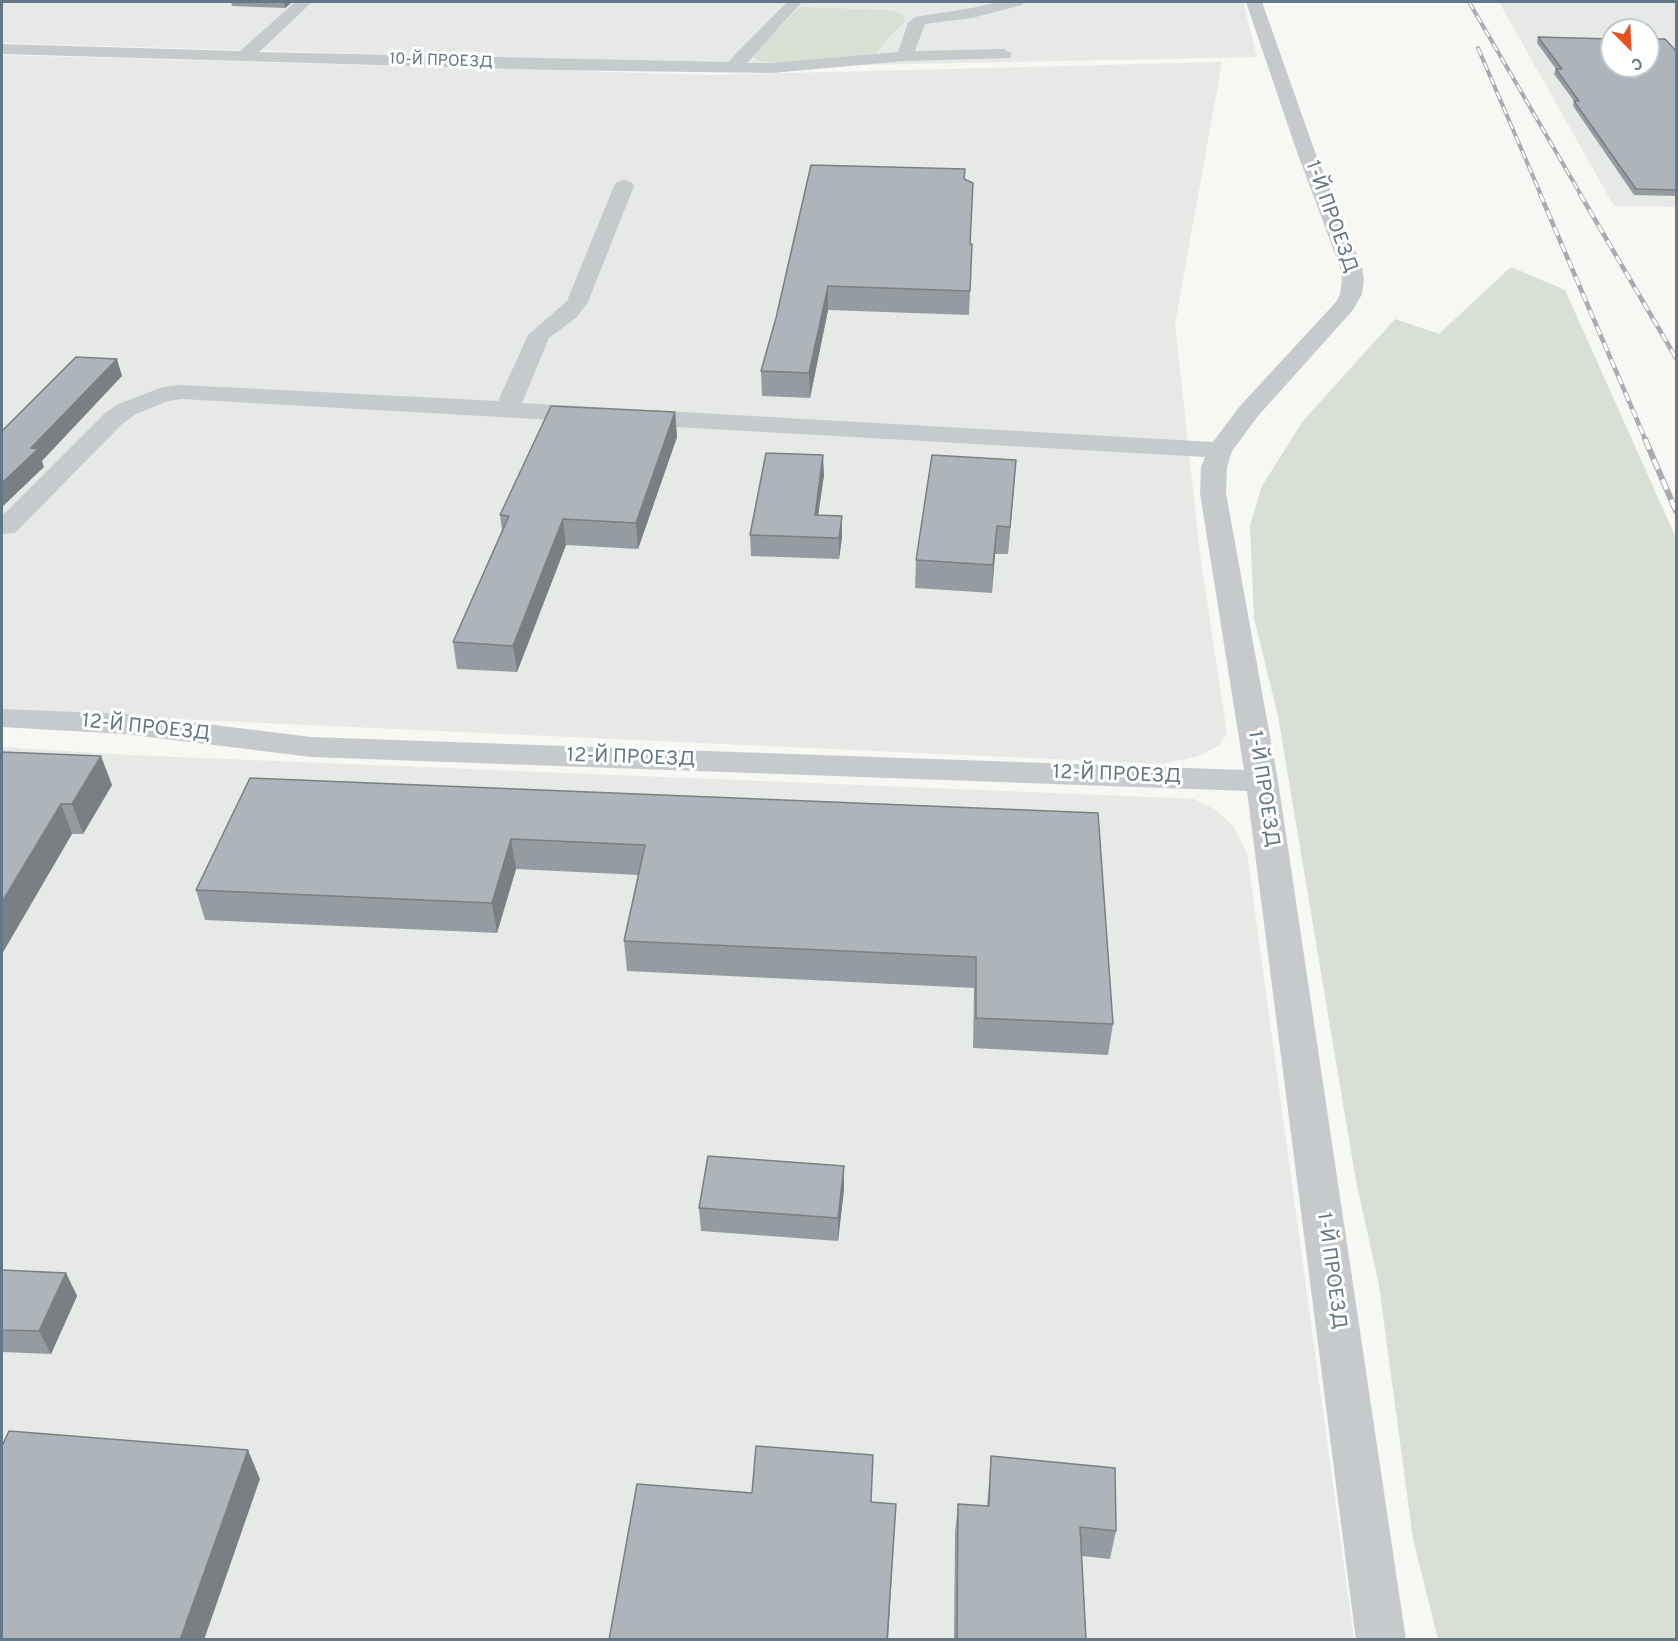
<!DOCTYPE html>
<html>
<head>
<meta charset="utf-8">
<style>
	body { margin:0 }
	#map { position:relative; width:1678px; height:1641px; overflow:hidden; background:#f7f7f3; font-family:Overpass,sans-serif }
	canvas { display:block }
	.frame { position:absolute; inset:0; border:3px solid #647786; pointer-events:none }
	.north { position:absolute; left:1600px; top:18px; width:60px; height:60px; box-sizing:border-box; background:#fff; border:2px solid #c1c9cf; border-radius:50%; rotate:156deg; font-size:16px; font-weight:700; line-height:24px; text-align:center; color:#647786 }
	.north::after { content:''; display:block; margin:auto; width:21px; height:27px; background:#eb511f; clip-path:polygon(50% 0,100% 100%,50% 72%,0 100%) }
</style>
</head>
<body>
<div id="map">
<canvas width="1678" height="1641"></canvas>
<div class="frame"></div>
<div class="north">С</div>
</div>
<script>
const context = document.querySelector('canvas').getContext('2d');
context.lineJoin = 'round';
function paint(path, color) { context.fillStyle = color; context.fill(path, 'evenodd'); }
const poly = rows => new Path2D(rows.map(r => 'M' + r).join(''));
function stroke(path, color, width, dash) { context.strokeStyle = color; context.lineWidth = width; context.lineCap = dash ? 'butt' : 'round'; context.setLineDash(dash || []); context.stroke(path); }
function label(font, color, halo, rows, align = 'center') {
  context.font = font + ' Overpass,sans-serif'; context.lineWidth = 6; context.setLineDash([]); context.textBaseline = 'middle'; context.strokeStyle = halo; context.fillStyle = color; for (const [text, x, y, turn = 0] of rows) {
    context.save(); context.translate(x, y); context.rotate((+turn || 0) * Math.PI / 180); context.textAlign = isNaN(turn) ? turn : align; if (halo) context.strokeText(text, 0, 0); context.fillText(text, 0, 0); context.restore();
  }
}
paint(poly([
	[2,2,1243,2,1257,57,860,65,714,64,2,43],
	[1499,2,1673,2,1676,5,1676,207,1614,206],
	[1612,30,1648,30,1648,66,1612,66],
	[2,55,714,75,1222,62,1175,324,1200,554,1227,734,1219,745,1199,756,1161,764,2,711],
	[2,747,128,755,1151,797,1194,799,1216,810,1234,827,1247,853,1354,1639,2,1639]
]), '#e7e9e7');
paint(poly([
	[800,7,887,10,903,14,904,23,887,39,877,53,852,58,790,63,765,62,755,59,754,54],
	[1511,267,1565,290,1676,538,1676,1639,1438,1639,1413,1539,1379,1285,1356,1181,1278,716,1254,618,1250,525,1262,486,1303,421,1395,319,1439,334]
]), '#d8dfd4');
paint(poly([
	[295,2,312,2,259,52,728,62,787,2,802,2,747,63,772,63,898,52,908,23,915,17,972,8,999,2,1024,2,1022,5,972,18,925,24,915,51,1004,49,1012,54,1010,58,905,61,772,73,546,70,2,54,2,44,240,51,295,2],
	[1246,2,1262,2,1315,152,1362,267,1364,280,1362,294,1353,310,1258,416,1232,451,1227,467,1226,493,1278,781,1406,1640,1356,1640,1247,791,311,757,125,734,2,727,2,709,125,714,311,737,1244,770,1200,493,1201,467,1205,457,182,399,168,401,136,414,122,424,15,533,2,534,2,516,104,414,118,404,163,387,182,385,498,401,528,335,567,301,614,186,617,182,624,180,631,182,634,186,588,302,577,317,549,338,522,403,1213,442,1240,406,1336,302,1340,294,1342,280,1340,267,1297,152,1246,2]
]), '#c6cacd');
const railFar2 = poly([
	[1469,2,1581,195],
	[1478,48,1541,195]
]);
const railFar1 = poly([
	[1540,194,1646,441],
	[1580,194,1676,358]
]);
const rail = poly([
	[1645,439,1676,511]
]);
stroke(railFar2, '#a6acb2', 4);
stroke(railFar1, '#a6acb2', 4.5);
stroke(rail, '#a6acb2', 6);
stroke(railFar2, '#fff', 2, [8]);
stroke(railFar1, '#fff', 3, [9]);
stroke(rail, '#fff', 4, [11]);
paint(poly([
	[231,2,292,2,285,8,232,6],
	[1538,37,1677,52,1677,196,1634,195,1573,106,1574,101,1554,74,1556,69,1537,43],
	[964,179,970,244,972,244,969,315,828,310,810,398,762,396,761,371,776,318],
	[675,412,677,437,638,549,566,545,517,672,457,669,453,642,502,530,500,515],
	[824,475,818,515,842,537,839,559,751,556,750,535],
	[1014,487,1008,554,995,554,992,593,915,588,916,560],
	[2,752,112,785,83,834,72,834],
	[250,778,1098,813,1113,1024,1108,1055,973,1048,974,988,627,971,624,941,639,875,516,869,497,933,205,920,196,890],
	[844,1166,844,1189,838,1241,701,1231,699,1208],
	[2,1270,66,1273,77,1296,51,1354,2,1352],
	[991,1456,1116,1531,1110,1559,1082,1556,1086,1640,954,1640,955,1533,958,1504,987,1506]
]), '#959ca1');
paint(poly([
	[284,2,292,2,285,8],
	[828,286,828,310,810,398,809,373],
	[117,359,122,376,42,461,44,467,2,507,2,483,31,448],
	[675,412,677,437,638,549,636,523],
	[823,455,824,475,815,536,815,515],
	[1016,460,1014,487,1008,554,1010,527],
	[842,516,842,537,839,559,839,538],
	[563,519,566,545,517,672,513,646],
	[997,526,995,554,992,593,993,565],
	[101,756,112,785,83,834,72,804],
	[61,804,72,834,2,954,2,902],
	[511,839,516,869,497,933,492,903],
	[844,1166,844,1189,838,1241,838,1218],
	[66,1273,77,1296,51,1354,39,1331],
	[248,1450,260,1479,204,1640,180,1640],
	[896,1504,888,1640,887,1640]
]), '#797f83');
const building = poly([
	[1538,37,1612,39,1612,66,1648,66,1648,39,1665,39,1677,52,1677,190,1636,189,1574,101,1579,101,1556,69,1562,69,1538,37],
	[811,165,965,169,964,179,973,183,970,244,972,244,970,291,828,286,809,373,761,371,776,318,811,165],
	[76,357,117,359,31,448,38,449,2,483,2,431,76,357],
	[551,406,675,412,636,523,563,519,513,646,453,642,509,516,500,515,551,406],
	[766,453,823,455,815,515,842,516,839,538,750,535,766,453],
	[932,455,1016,460,1010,527,997,526,993,565,916,560,932,455],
	[2,752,101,756,72,804,61,804,2,902,2,752],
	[250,778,1098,813,1113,1024,976,1018,976,957,624,941,645,845,511,839,492,903,196,890,250,778],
	[708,1156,844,1166,838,1218,699,1208,708,1156],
	[2,1270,66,1273,39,1331,2,1330,2,1270],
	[9,1431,248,1450,180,1640,2,1640,2,1446,9,1431],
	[756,1446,873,1455,871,1502,896,1504,887,1640,609,1640,637,1484,752,1493,756,1446],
	[991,1456,1115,1468,1116,1531,1080,1527,1086,1640,957,1640,958,1504,989,1506,991,1456]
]);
paint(building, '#adb5bb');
stroke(building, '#797f83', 1.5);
label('16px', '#647786', '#fff', [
	["10-Й ПРОЕЗД",441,62,2]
]);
label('20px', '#647786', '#fff', [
	["1-Й ПРОЕЗД",1330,217,70],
	["12-Й ПРОЕЗД",146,729,6],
	["12-Й ПРОЕЗД",631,759,2],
	["12-Й ПРОЕЗД",1117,776,2],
	["1-Й ПРОЕЗД",1262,789,81],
	["1-Й ПРОЕЗД",1330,1271,82]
]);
</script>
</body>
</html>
